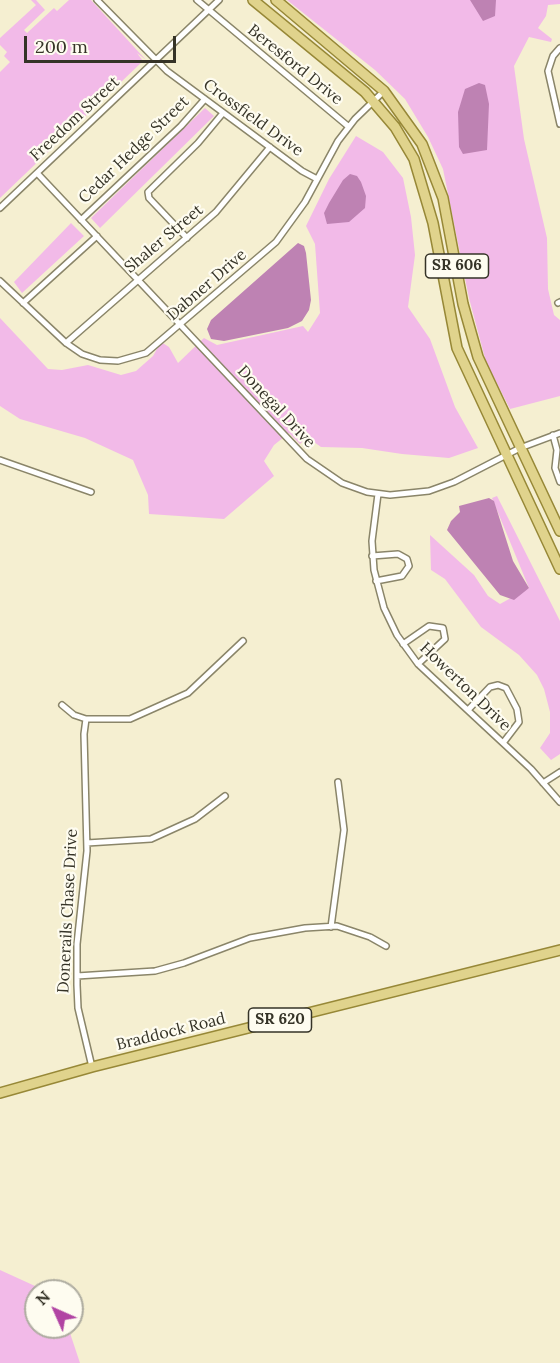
<!DOCTYPE html>
<html>
<head>
<meta charset="utf-8">
<style>
	body { margin:0 }
	#map { position:relative; width:560px; height:1363px; overflow:hidden; background:#f5efd1; font-family:Lora,serif }
	canvas { display:block }
	.north { position:absolute; left:24px; top:1279px; width:60px; height:60px; box-sizing:border-box; background:#fefcf0; border:2px solid #aeaca0; border-radius:50%; rotate:315deg; font-size:16px; font-weight:700; line-height:24px; text-align:center; color:#353327 }
	.north::after { content:''; display:block; margin:auto; width:21px; height:27px; background:#b144a3; clip-path:polygon(50% 0,100% 100%,50% 72%,0 100%) }
	.scale { position:absolute; left:24px; top:36px; width:152px; height:27px; box-sizing:border-box; border:3px solid #353327; border-top:0; padding-left:8px; font-size:18px; line-height:21px; white-space:nowrap; color:#353327; -webkit-text-stroke:4px #fefcf0; paint-order:stroke }
</style>
</head>
<body>
<div id="map">
<canvas width="560" height="1363"></canvas>
<div class="north">N</div>
<div class="scale">200 m</div>
</div>
<script>
const context = document.querySelector('canvas').getContext('2d');
context.lineJoin = 'round';
function paint(path, color) { context.fillStyle = color; context.fill(path, 'evenodd'); }
const poly = rows => new Path2D(rows.map(r => 'M' + r).join(''));
function stroke(path, color, width, dash) { context.strokeStyle = color; context.lineWidth = width; context.lineCap = dash ? 'butt' : 'round'; context.setLineDash(dash || []); context.stroke(path); }
function label(font, color, halo, rows, align = 'center') {
  context.font = font + ' Lora,serif'; context.lineWidth = 4.5; context.setLineDash([]); context.textBaseline = 'middle'; context.strokeStyle = halo; context.fillStyle = color; for (const [text, x, y, turn = 0] of rows) {
    context.save(); context.translate(x, y); context.rotate((+turn || 0) * Math.PI / 180); context.textAlign = isNaN(turn) ? turn : align; if (halo) context.strokeText(text, 0, 0); context.fillText(text, 0, 0); context.restore();
  }
}
paint(poly([
	[31,0,36,0,45,10,24,30,27,33,54,8,57,11,69,0,91,0,146,60,137,53,143,61,0,198,0,72,10,62,4,56,7,52,0,45,0,38,36,5],
	[287,0,560,0,560,4,548,5,546,16,538,28,552,39,551,42,529,37,514,66,524,139,547,238,548,289,554,315,560,320,560,396,510,409,486,362,469,298,443,169,428,137,405,99,375,70],
	[205,108,214,116,100,228,91,218],
	[356,136,383,152,403,178,411,217,415,255,408,307,430,339,455,407,478,448,449,458,402,454,362,448,321,447,307,437,300,444,289,433,274,445,264,461,274,476,224,519,149,514,148,495,133,460,85,438,20,419,0,406,0,318,48,369,62,370,88,365,121,375,136,371,153,356,161,342,169,347,178,363,204,338,217,345,303,326,308,332,320,313,315,244,306,226,329,179],
	[71,223,84,236,22,293,14,282],
	[497,496,560,621,560,754,551,760,540,748,550,733,550,712,544,689,537,675,519,655,481,627,445,579,431,570,430,535,474,575,488,596,500,604,529,588,492,498],
	[0,1270,46,1291,36,1291,36,1327,68,1327,80,1363,0,1363]
]), '#f2bae8');
paint(poly([
	[470,0,496,0,495,16,483,21],
	[479,83,485,85,489,104,487,150,463,154,459,147,458,112,465,89],
	[350,174,357,176,361,182,366,196,365,208,349,222,327,224,324,213,329,203,343,180],
	[298,243,304,246,306,253,311,300,309,310,302,321,288,328,224,341,211,339,207,329,211,320],
	[489,498,494,501,513,561,529,588,514,600,500,595,447,530,451,521,460,512,459,506]
]), '#be82b3');
const minor = poly([
	[97,0,167,71,302,171,317,179],
	[197,0,349,127],
	[560,48,553,56,548,71,560,124],
	[37,173,307,459,342,483,367,492,390,495,429,491,454,482,520,448,560,433],
	[0,208,219,0],
	[81,220,181,126,205,99],
	[187,238,149,198,148,192,198,143,223,113],
	[0,281,66,343,82,354,100,360,118,361,146,353,276,242,305,202,338,141,355,119,384,91],
	[23,303,97,236],
	[558,303,560,302],
	[66,343,216,212,270,147],
	[553,435,557,450,555,468,560,482],
	[0,460,91,492],
	[378,494,372,541,374,570,384,608,397,635,418,664,531,769,560,802],
	[372,556,398,554,407,559,409,566,402,576,376,581],
	[403,644,429,626,443,628,445,639,418,664],
	[62,705,74,715,86,719,130,719,188,693,243,641],
	[468,710,490,687,498,685,506,688,517,709,519,722,503,743],
	[86,719,84,734,87,851,77,944,77,985,78,1008,92,1067],
	[543,783,560,772],
	[87,843,151,839,195,819,225,796],
	[331,927,344,830,338,782],
	[77,976,155,971,184,963,250,938,305,928,337,926,370,937,386,946]
]);
const primary = poly([
	[253,0,365,92,395,127,414,159,433,223,457,348,560,569],
	[276,0,384,91,422,144,443,198,463,304,478,357,560,531],
	[0,1093,92,1067,560,950]
]);
stroke(minor, '#8a8569', 8);
stroke(primary, '#978837', 12);
stroke(minor, '#fff', 5);
stroke(primary, '#e0d38c', 9);
for (const [x, y, w] of [
	[457,266,63],
	[280,1020,63]
]) { const box = new Path2D(); box.roundRect(x - w / 2, y - 12, w, 24, 4.5); context.fillStyle = '#fefcf0'; context.fill(box); stroke(box, '#353327', 1.5); }
label('bold 15px', '#353327', null, [
	["SR 606",457,266],
	["SR 620",280,1020]
]);
label('16px', '#353327', '#fefcf0', [
	["Beresford Drive",295,65,39],
	["Crossfield Drive",253,118,36],
	["Freedom Street",75,119,-43],
	["Cedar Hedge Street",134,150,-44],
	["Shaler Street",164,239,-40],
	["Dabner Drive",207,285,-41],
	["Donegal Drive",276,407,47],
	["Howerton Drive",465,687,44],
	["Donerails Chase Drive",68,911,-87],
	["Braddock Road",171,1032,-14]
]);
</script>
</body>
</html>
